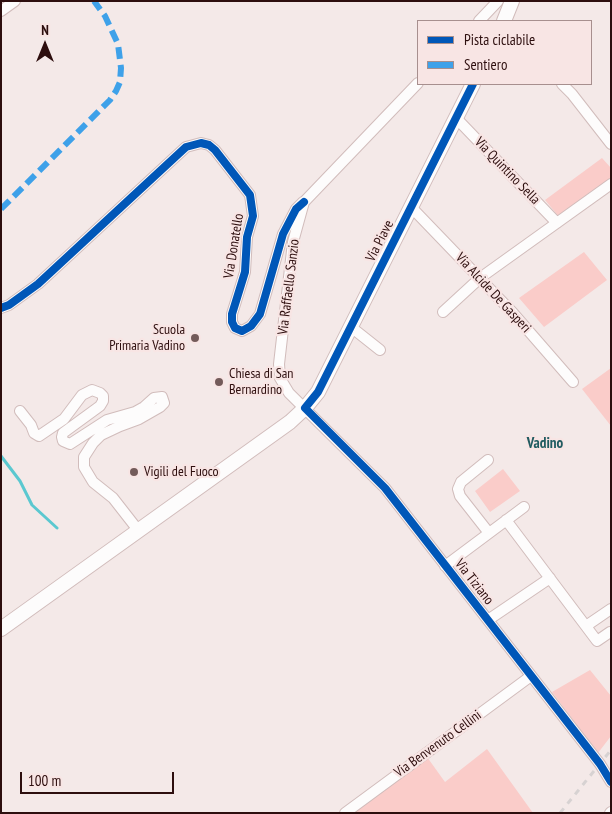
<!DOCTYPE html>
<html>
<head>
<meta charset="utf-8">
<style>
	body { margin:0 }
	#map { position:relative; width:612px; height:814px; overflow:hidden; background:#f4e9e8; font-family:"PT Sans Narrow",sans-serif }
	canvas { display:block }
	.frame { position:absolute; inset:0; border:2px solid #2d0e0e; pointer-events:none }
	.legend { position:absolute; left:417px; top:20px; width:175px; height:65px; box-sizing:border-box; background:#f8e5e4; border:1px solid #a78f8e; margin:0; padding:6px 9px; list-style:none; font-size:15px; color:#2d0e0e }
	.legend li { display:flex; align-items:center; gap:10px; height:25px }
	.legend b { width:25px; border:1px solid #a78f8e }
	.north { position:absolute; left:20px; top:20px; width:50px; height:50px; -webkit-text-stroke:4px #f8e5e4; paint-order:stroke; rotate:0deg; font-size:14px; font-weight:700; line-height:20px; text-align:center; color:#2d0e0e }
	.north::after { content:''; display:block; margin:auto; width:18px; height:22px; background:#2d0e0e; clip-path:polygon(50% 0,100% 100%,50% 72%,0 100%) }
	.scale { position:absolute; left:20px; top:772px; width:154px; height:22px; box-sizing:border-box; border:2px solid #2d0e0e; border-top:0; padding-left:6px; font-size:15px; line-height:18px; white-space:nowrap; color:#2d0e0e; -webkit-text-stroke:4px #f8e5e4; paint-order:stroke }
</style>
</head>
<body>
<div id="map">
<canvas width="612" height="814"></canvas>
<div class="frame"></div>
<ul class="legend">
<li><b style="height:6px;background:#0057b8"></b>Pista ciclabile</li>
<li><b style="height:6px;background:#3ea1e9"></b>Sentiero</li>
</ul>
<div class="north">N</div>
<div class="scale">100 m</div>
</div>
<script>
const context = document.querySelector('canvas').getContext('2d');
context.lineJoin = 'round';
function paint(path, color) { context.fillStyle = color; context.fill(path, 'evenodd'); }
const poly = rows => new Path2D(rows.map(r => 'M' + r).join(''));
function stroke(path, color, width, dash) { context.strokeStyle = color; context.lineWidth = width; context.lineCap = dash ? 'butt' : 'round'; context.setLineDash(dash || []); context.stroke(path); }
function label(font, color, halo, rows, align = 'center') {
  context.font = font + ' "PT Sans Narrow",sans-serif'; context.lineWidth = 4.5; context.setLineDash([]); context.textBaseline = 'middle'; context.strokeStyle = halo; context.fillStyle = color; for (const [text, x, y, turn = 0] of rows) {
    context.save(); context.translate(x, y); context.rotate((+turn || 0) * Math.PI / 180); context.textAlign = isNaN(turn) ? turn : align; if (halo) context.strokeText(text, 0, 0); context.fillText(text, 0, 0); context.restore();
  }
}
paint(poly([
	[602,158,611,168,611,180,560,218,545,200],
	[584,252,607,280,544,327,519,298],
	[611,368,611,426,582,389],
	[503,469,520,491,490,512,475,491],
	[590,670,611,696,611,736,598,753,552,692],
	[487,749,533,813,353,813,422,763,427,757,445,782]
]), '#faccc9');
stroke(poly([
	[1,456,20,481,32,505,57,528]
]), '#5bc8d0', 3);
const street = poly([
	[1,11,15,1],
	[479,21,498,1],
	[418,83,304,202,293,242,279,364,280,378,289,393,385,488,600,764,611,782],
	[562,84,572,94,611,144],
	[457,119,557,223],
	[411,207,513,313,573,382],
	[1,308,9,305,38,284,186,147,201,143,209,145,215,150,250,195,253,216,247,237,245,272,232,314,232,322,235,328,242,331,251,326,260,314,283,234,296,209,303,202],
	[443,312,480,278,611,184],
	[351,327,380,350],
	[20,411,31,425,34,433,39,436,64,419,82,395,92,390,100,393,103,396,103,401,100,406,63,433,62,437,63,441,70,444,107,420,135,412,144,407,154,398,162,397,164,403,160,407,139,419,120,426,101,435,93,443,84,457,84,467,93,482,113,498,138,530],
	[488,460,461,482,458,489,460,496,489,533],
	[506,520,597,641,610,632],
	[445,566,524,507],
	[488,620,550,578],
	[586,626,611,609],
	[345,813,531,676],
	[610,813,611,812]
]);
const secondary = poly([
	[504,21,512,1],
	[1,629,290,422,305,408,318,392,473,84]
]);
stroke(street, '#d1bcbb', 12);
stroke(secondary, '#d1bcbb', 16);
stroke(street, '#fdfcfc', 10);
stroke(secondary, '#fdfcfc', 14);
stroke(poly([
	[560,813,611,750]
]), '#d7d2d2', 3, [6, 6]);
stroke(poly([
	[1,209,110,100,116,91,120,82,121,68,118,44,105,16,94,1]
]), '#3ea1e9', 6, [12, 6]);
stroke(poly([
	[473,84,318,392,305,408,385,488,600,764,611,782],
	[1,308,9,305,38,284,186,147,201,143,209,145,215,150,250,195,253,216,247,237,245,272,232,314,232,322,235,328,242,331,251,326,260,314,283,234,296,209,304,202]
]), '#0057b8', 8);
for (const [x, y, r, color] of [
	[195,338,5,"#735b5a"],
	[219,382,5,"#735b5a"],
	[134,472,5,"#735b5a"]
]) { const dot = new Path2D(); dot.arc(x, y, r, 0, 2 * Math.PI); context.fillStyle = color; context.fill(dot); stroke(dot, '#f8e5e4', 2); }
label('14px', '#2d0e0e', '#f8e5e4', [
	["Via Quintino Sella",507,171,46],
	["Via Piave",380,241,-63],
	["Via Donatello",234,246,-81],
	["Via Raffaello Sanzio",289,287,-83],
	["Via Alcide De Gasperi",493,293,47],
	["Via Tiziano",474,582,52],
	["Via Benvenuto Cellini",438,744,-36]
]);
label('14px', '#2d0e0e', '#f8e5e4', [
	["Scuola",185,330,"right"],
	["Primaria Vadino",185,346,"right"],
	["Chiesa di San",229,374],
	["Bernardino",229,390],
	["Vigili del Fuoco",144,472]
], 'left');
label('bold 15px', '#215b60', '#f8e5e4', [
	["Vadino",545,444]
]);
</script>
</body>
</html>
